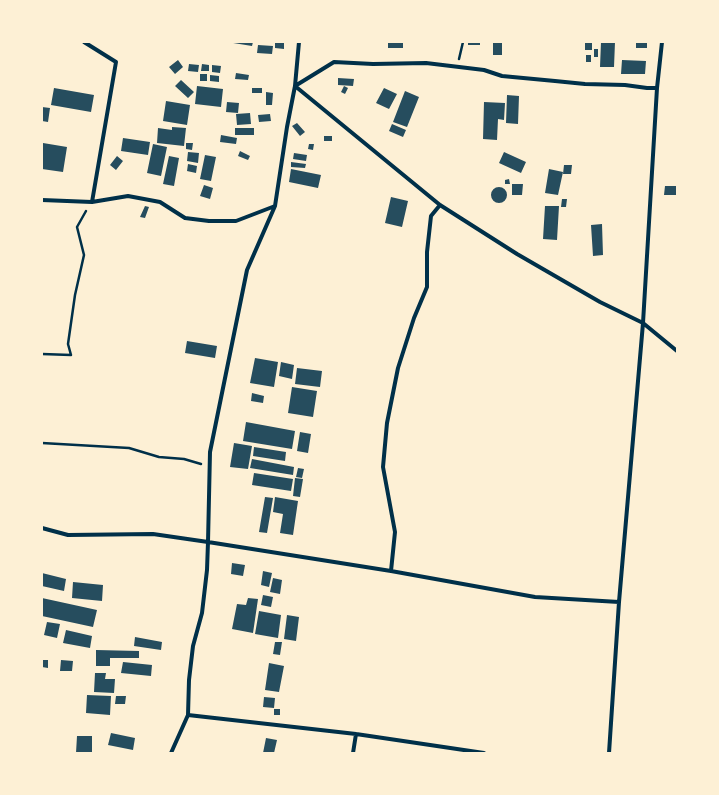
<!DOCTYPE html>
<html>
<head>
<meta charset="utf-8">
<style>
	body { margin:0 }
	#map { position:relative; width:719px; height:795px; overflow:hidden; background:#fdf0d5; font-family:Roboto,sans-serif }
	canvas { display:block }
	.frame { position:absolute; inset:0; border:43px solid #fdf0d5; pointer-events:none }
</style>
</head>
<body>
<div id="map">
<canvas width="719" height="795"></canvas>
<div class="frame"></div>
</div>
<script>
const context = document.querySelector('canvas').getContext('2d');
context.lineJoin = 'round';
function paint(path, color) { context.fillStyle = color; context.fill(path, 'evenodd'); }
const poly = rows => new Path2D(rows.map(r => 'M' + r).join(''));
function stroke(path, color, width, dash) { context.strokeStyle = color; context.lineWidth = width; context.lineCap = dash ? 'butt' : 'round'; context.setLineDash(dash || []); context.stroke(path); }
paint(poly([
	[227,42,253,42,252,46],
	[275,42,284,42,284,49,275,48],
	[388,42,403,42,403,48,388,48],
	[468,42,480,42,480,45,468,45],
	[493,42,502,42,502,55,493,55],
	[585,42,592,42,592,50,585,50],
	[601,42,615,42,614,67,600,67],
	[636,43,647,43,647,48,636,48],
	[258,45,273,46,272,54,257,53],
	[594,49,598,49,598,57,594,57],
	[586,55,591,55,591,62,586,62],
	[178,60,183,67,175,74,169,67],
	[622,60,646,61,645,74,621,74],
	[189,64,199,65,198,72,188,71],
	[202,64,209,65,209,71,201,71],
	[212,65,221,66,220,73,212,72],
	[236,73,249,75,248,80,235,79],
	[200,74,207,74,207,81,200,81],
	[210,75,219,76,219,82,210,81],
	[338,78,354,79,353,86,338,85],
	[181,80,194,92,188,98,175,86],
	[197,86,223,89,221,107,195,104],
	[344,86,348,88,345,94,341,92],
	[54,88,94,95,91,112,51,105],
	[252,88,262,88,262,93,252,93],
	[384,88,397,94,389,109,376,103],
	[405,91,419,97,407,127,393,122],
	[266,92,273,93,272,105,266,105],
	[507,95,519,96,518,124,506,123],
	[166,101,190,105,187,125,163,121],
	[227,102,239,103,238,113,226,112],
	[484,102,505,103,504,120,498,119,497,140,483,139],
	[42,107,50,108,48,122,42,121],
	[250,113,251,124,237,125,236,114],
	[270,114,271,121,259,122,258,115],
	[297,123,305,132,300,136,292,126],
	[392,124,406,130,403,137,389,131],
	[172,127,186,128,184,146,157,143,158,128,172,130],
	[235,128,254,128,254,135,235,135],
	[221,135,237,138,236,144,220,142],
	[324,136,332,136,332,141,324,141],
	[123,138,150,142,148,155,121,151],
	[43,143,67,147,63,172,42,169],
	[186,143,193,143,192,150,186,149],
	[153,144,167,147,161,176,147,173],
	[309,144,314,144,313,150,308,149],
	[240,151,250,156,248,160,238,156],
	[188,152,199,153,198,163,187,161],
	[504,152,526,162,521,173,499,163],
	[294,153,307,155,306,161,293,159],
	[205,155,216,157,211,181,200,179],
	[117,156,123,161,116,170,110,165],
	[169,156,179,158,174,186,163,184],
	[291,162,306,164,305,168,291,167],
	[188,164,197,166,196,173,187,171],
	[564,165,572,165,571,174,563,174],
	[291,169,321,175,318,188,289,182],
	[549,169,563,172,558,195,545,193],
	[509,179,510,184,505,184,505,180],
	[512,184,523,184,522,195,512,195],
	[204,185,213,188,210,199,200,196],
	[665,186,677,186,677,195,664,195],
	'491 195a8 8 0 1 1 16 0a8 8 0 1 1-16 0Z',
	[391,197,408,201,402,227,385,223],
	[562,199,567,199,566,207,561,207],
	[145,206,149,207,145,218,140,217],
	[545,206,559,206,557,240,543,239],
	[602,224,603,255,593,256,591,225],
	[187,341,217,346,215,358,185,353],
	[255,358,278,362,274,387,250,383],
	[281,362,294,365,292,379,279,376],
	[297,368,322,371,320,387,295,384],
	[292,387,317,391,313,417,288,413],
	[252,393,264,396,263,403,251,401],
	[246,422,295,431,292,449,243,441],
	[300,432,311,434,308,453,297,451],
	[234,443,252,446,248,469,230,467],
	[254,447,286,452,285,461,253,456],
	[252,459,294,467,293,475,250,468],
	[298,468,304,469,302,478,296,477],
	[254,473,293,479,291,491,252,485],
	[295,478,303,479,300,497,293,496],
	[265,497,273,498,267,533,259,532],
	[275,497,298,501,293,535,280,533,283,514,273,512],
	[232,563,245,565,243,576,231,574],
	[263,571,272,573,269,587,261,585],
	[42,573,66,579,64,591,42,586],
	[273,578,282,580,280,594,270,592],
	[73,582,103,585,102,601,72,598],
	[263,595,273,597,271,607,261,605],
	[42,598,97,610,93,627,42,616],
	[248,598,258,599,253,633,232,629,237,604,246,605],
	[259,611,281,615,278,638,255,634],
	[287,615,299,617,296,641,284,639],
	[47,622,60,624,57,638,44,635],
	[66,630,92,636,90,648,63,643],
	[135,637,162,642,161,650,134,646],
	[275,642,282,642,280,655,273,654],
	[96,650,139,651,139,658,110,658,110,666,96,666],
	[42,660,48,660,48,668,42,667],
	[61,660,73,661,72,671,60,671],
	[123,662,152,665,151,676,121,673],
	[269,663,284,666,279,692,265,690],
	[95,673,106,673,105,679,115,679,114,693,94,692],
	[87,695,111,696,110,715,86,713],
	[116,696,126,696,125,704,115,704],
	[264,697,275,698,274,708,263,707],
	[274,709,280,709,280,715,274,715],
	[111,733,135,738,133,750,108,745],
	[77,736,92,736,92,753,76,753],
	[266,738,277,740,274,753,263,753]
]), '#264d5e');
stroke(poly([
	[459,59,463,42],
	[42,354,71,355,68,344,75,295,84,255,77,227,86,211],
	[42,443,129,448,159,457,184,459,201,464]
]), '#003049', 2.5);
stroke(poly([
	[84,42,116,62,92,202],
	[295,86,440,205,517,254,600,302,643,323,677,351],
	[295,86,334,62,373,64,426,63,484,70,502,76,555,81,585,84,625,85,647,88,657,88],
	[42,200,92,202,128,196,160,202,185,218,209,221,236,221,275,206],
	[42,528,68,535,153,534,208,542,210,452,247,270,275,206,287,127,295,86,299,42],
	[391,571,395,532,383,467,387,423,398,368,414,318,427,287,427,252,431,216,440,205],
	[188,715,356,734,484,753],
	[171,753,188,715,189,680,193,646,202,613,207,570,208,542,391,571,535,597,619,602],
	[353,753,356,734],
	[609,753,619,602,643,323,657,88,662,42]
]), '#003049', 4);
</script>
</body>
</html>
